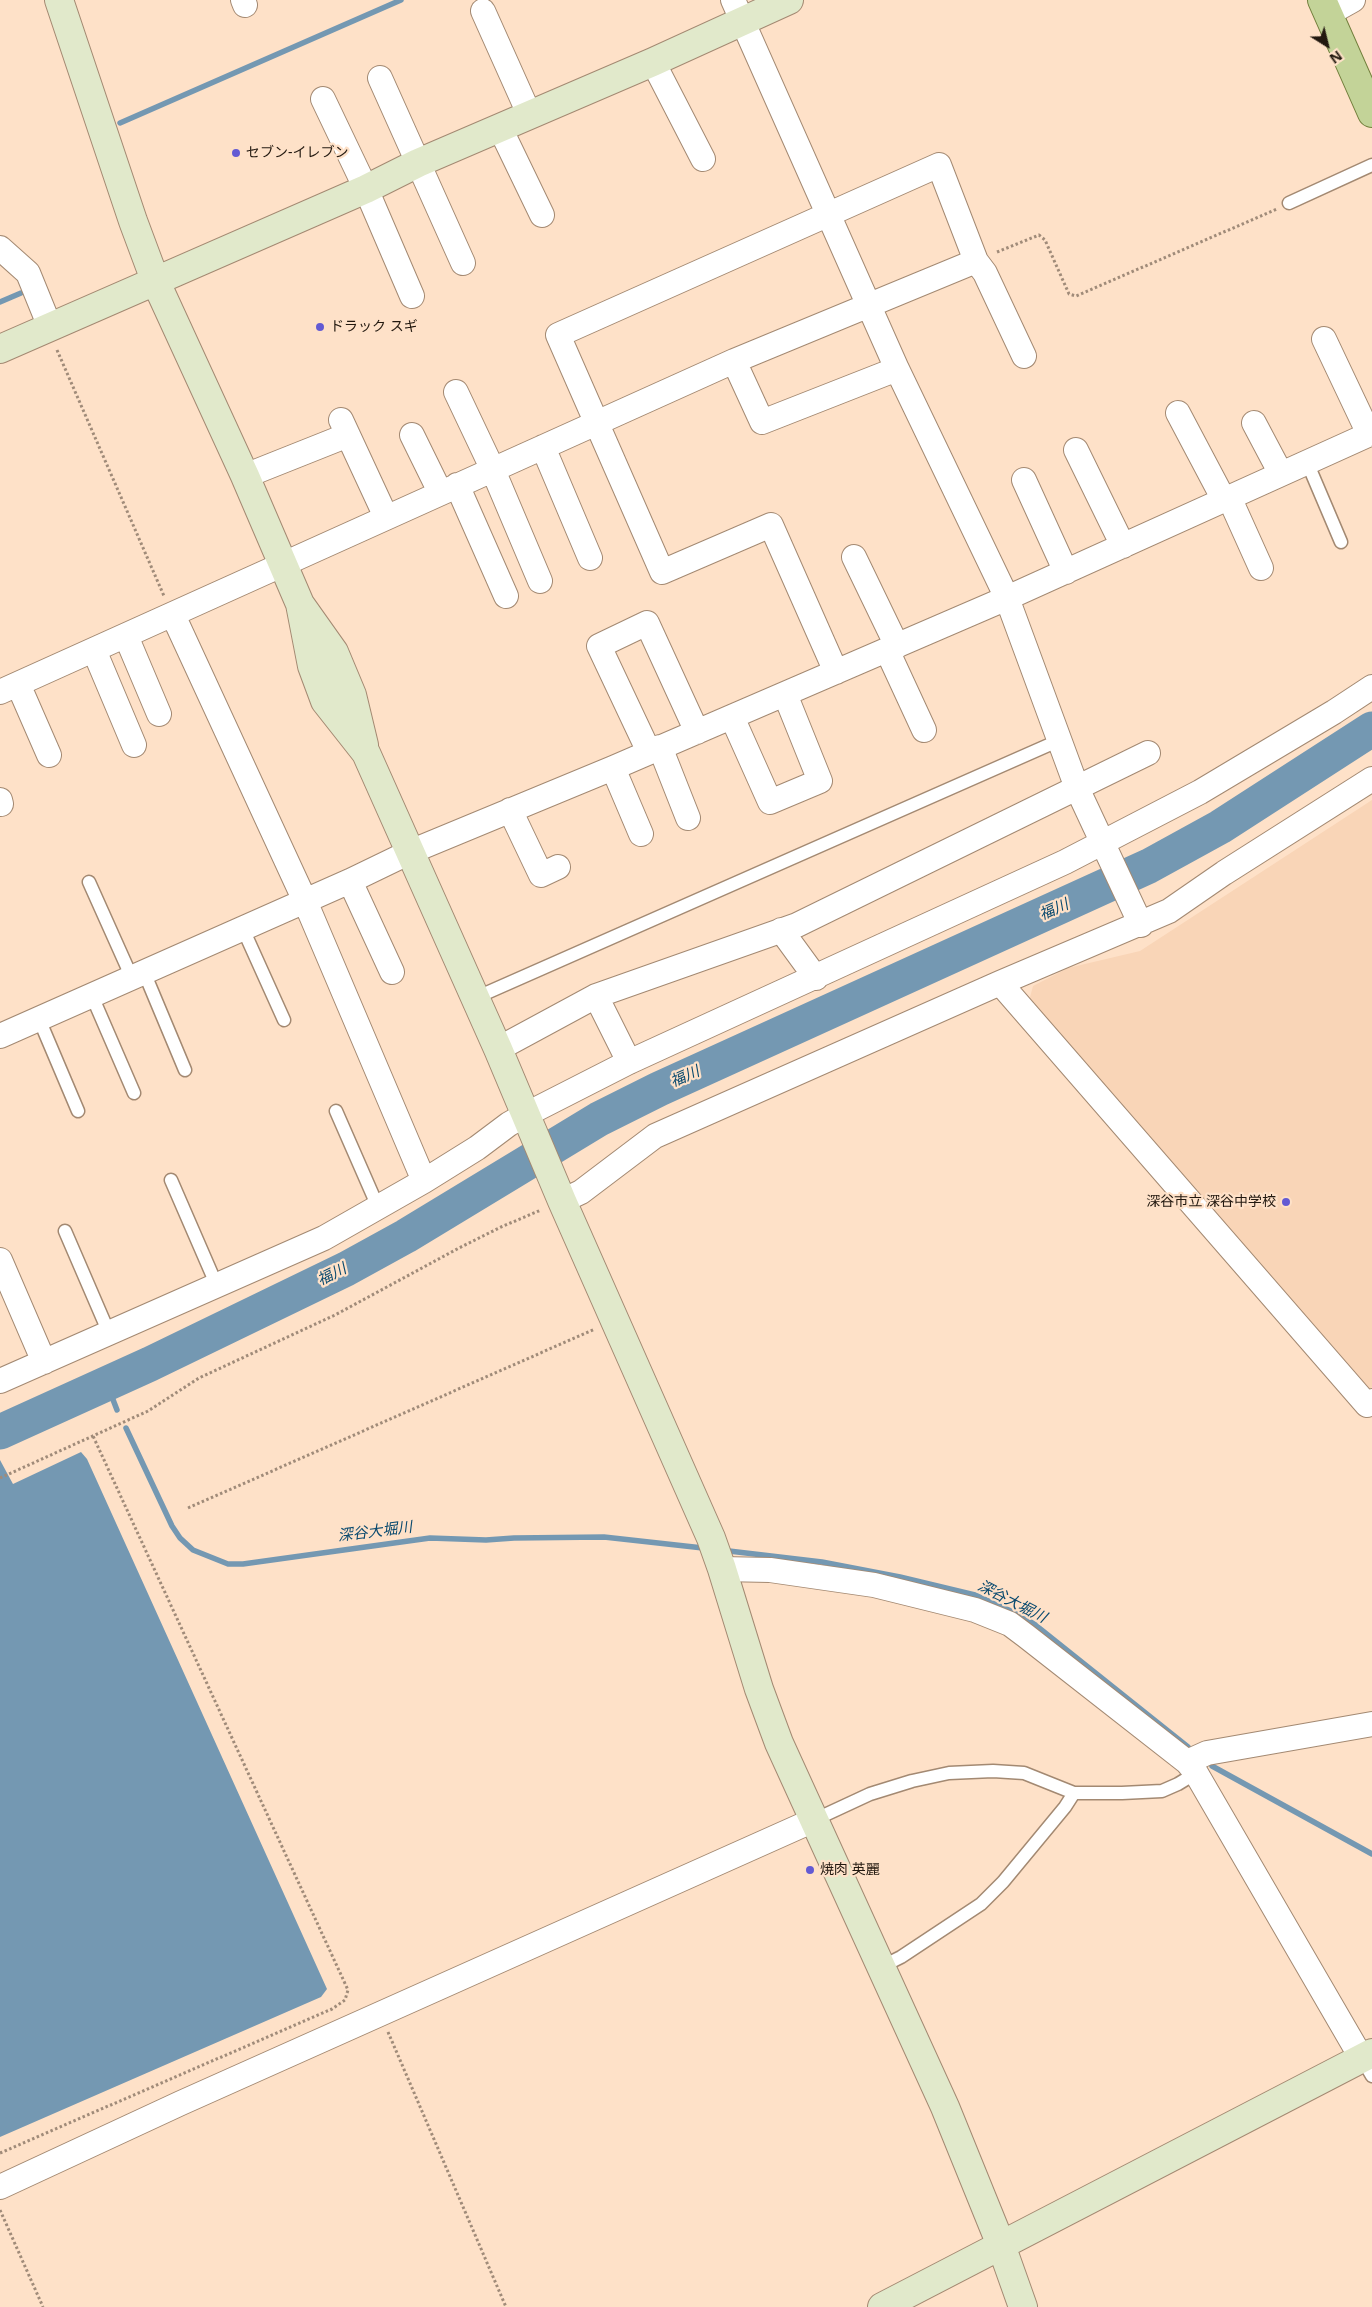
<!DOCTYPE html>
<html>
<head>
<meta charset="utf-8">
<style>
	body { margin:0 }
	#map { position:relative; width:1372px; height:2307px; overflow:hidden; background:#fee1c8; font-family:"Noto Sans",sans-serif }
	canvas { display:block }
	.north { position:absolute; left:1302px; top:20px; width:50px; height:50px; -webkit-text-stroke:4px #fee1c8; paint-order:stroke; rotate:144deg; font-size:14px; font-weight:700; line-height:20px; text-align:center; color:#22180f }
	.north::after { content:''; display:block; margin:auto; width:18px; height:22px; background:#22180f; clip-path:polygon(50% 0,100% 100%,50% 72%,0 100%) }
</style>
</head>
<body>
<div id="map">
<canvas width="1372" height="2307"></canvas>
<div class="north">N</div>
</div>
<script>
const context = document.querySelector('canvas').getContext('2d');
context.lineJoin = 'round';
function paint(path, color) { context.fillStyle = color; context.fill(path, 'evenodd'); }
const poly = rows => new Path2D(rows.map(r => 'M' + r).join(''));
function stroke(path, color, width, dash) { context.strokeStyle = color; context.lineWidth = width; context.lineCap = dash ? 'butt' : 'round'; context.setLineDash(dash || []); context.stroke(path); }
function label(font, color, halo, rows, align = 'center') {
  context.font = font + ' "Noto Sans","Noto Sans JP",sans-serif'; context.lineWidth = 4.5; context.setLineDash([]); context.textBaseline = 'middle'; context.strokeStyle = halo; context.fillStyle = color; for (const [text, x, y, turn = 0] of rows) {
    context.save(); context.translate(x, y); context.rotate((+turn || 0) * Math.PI / 180); context.textAlign = isNaN(turn) ? turn : align; if (halo) context.strokeText(text, 0, 0); context.fillText(text, 0, 0); context.restore();
  }
}
paint(poly([
	[1372,800,1372,1387,1366,1392,1029,1001,1033,986,1068,968,1140,951]
]), '#f9d5b7');
paint(poly([
	[81,1452,87,1459,327,1989,321,1997,0,2137,0,1460,13,1484]
]), '#7498b2');
stroke(poly([
	[120,123,401,0],
	[0,302,21,293],
	[107,1384,117,1410],
	[126,1428,172,1526,180,1538,193,1550,228,1564,243,1564,430,1538,486,1540,514,1538,604,1537,703,1548],
	[729,1551,822,1562,900,1577,975,1595,1020,1615,1034,1624,1188,1747],
	[1212,1766,1372,1854]
]), '#7498b2', 5.5);
stroke(poly([
	[0,1432,150,1364,346,1269,406,1236,599,1119,659,1089,1149,866,1220,827,1372,729]
]), '#7498b2', 35);
const lane = poly([
	[1289,203,1372,165],
	[1307,462,1341,542],
	[89,882,132,978],
	[243,929,284,1020],
	[144,972,185,1070],
	[92,996,134,1093],
	[475,998,1060,740],
	[39,1019,78,1111],
	[336,1111,378,1207],
	[171,1180,217,1286],
	[65,1231,109,1333],
	[814,1820,870,1794,912,1781,949,1773,993,1771,1024,1773,1074,1793,1122,1793,1162,1791,1178,1784,1196,1773],
	[881,1967,901,1957,981,1904,1003,1882,1065,1807,1074,1793],
	[1362,2059,1372,2076]
]);
const street = poly([
	[243,0,245,5],
	[733,0,897,369,1007,598,1077,788,1141,925],
	[483,11,530,116],
	[1328,14,1353,0],
	[653,62,703,159],
	[380,78,463,263],
	[323,99,366,189,412,296],
	[500,128,542,215],
	[0,248,28,273,50,327],
	[1324,339,1369,434],
	[734,361,762,422,897,369],
	[456,392,493,470,540,581],
	[1178,413,1224,500],
	[341,420,386,517],
	[1254,423,1281,474],
	[412,435,440,492],
	[543,447,590,558],
	[1076,450,1123,546],
	[245,476,348,435],
	[1024,480,1066,572],
	[457,485,506,596],
	[1229,497,1261,568],
	[854,557,897,646],
	[173,615,305,901,424,1181],
	[126,636,159,714],
	[94,650,134,745],
	[887,650,924,730],
	[836,672,771,525,662,572,558,335,939,165,976,261,985,273,1024,356],
	[18,684,49,755],
	[0,692,734,361,976,261],
	[732,717,770,802,820,781,785,694],
	[660,747,688,818],
	[649,752,599,646,647,623,697,732],
	[613,768,641,834],
	[0,800,1,804],
	[510,810,541,875,558,867],
	[350,881,392,972],
	[781,930,816,978],
	[1000,983,1367,1405,1372,1401],
	[596,996,629,1062],
	[0,1036,350,881,410,852,613,768,1007,598,1372,433],
	[498,1049,596,996,797,925,1148,753],
	[562,1201,581,1192,655,1136,1000,983,1169,911,1224,873,1372,779],
	[0,1260,44,1362],
	[0,1381,324,1238,424,1181,477,1148,509,1124,525,1115,629,1062,1065,862,1200,792,1334,712,1372,687],
	[722,1569,770,1570,874,1585,975,1610,1010,1624,1026,1636,1187,1762],
	[1362,2059,1196,1773,1187,1762,1207,1753,1372,1724],
	[0,2187,181,2103,814,1820]
]);
const secondary = poly([
	[59,0,133,221,155,280,245,476,300,604,334,652,352,695,364,745],
	[0,349,366,189,418,163,653,62,789,0],
	[300,604,312,666,325,701,366,753,498,1049,562,1201,711,1538,722,1569,759,1689,779,1743,945,2107,1001,2245,1023,2307],
	[882,2307,1372,2053]
]);
const primary = poly([
	[1322,0,1372,113]
]);
stroke(lane, '#a38972', 15);
stroke(street, '#a38972', 26);
stroke(secondary, '#a38972', 30);
stroke(primary, '#717e3b', 30);
stroke(poly([
	[997,252,1039,235,1045,240,1069,294,1076,296,1277,209],
	[57,350,164,596],
	[0,1478,148,1411,199,1378,335,1315,459,1248,501,1227,541,1210],
	[188,1508,595,1329],
	[388,2032,506,2307],
	[0,2153,332,2009,345,2000,348,1990,93,1436],
	[0,2210,43,2307]
]), '#a08b79', 3, [2.5, 2.5]);
stroke(lane, '#fff', 12);
stroke(street, '#fff', 24);
stroke(secondary, '#e1e9cb', 28);
stroke(primary, '#c3d398', 28);
for (const [x, y, r, color] of [
	[236,153,5,"#635ad3"],
	[320,327,5,"#635ad3"],
	[1286,1202,5,"#635ad3"],
	[810,1870,5,"#635ad3"]
]) { const dot = new Path2D(); dot.arc(x, y, r, 0, 2 * Math.PI); context.fillStyle = color; context.fill(dot); stroke(dot, '#fee1c8', 2); }
label('14px', '#22180f', '#fee1c8', [
	["セブン-イレブン",246,153],
	["ドラック スギ",330,327],
	["深谷市立 深谷中学校",1276,1202,"right"],
	["焼肉 英麗",820,1870]
], 'left');
label('italic 15px', '#0a4a6f', '#fee1c8', [
	["福川",1054,910,-24],
	["福川",685,1077,-24],
	["福川",332,1275,-27],
	["深谷大堀川",375,1532,-7],
	["深谷大堀川",1012,1602,27]
]);
</script>
</body>
</html>
